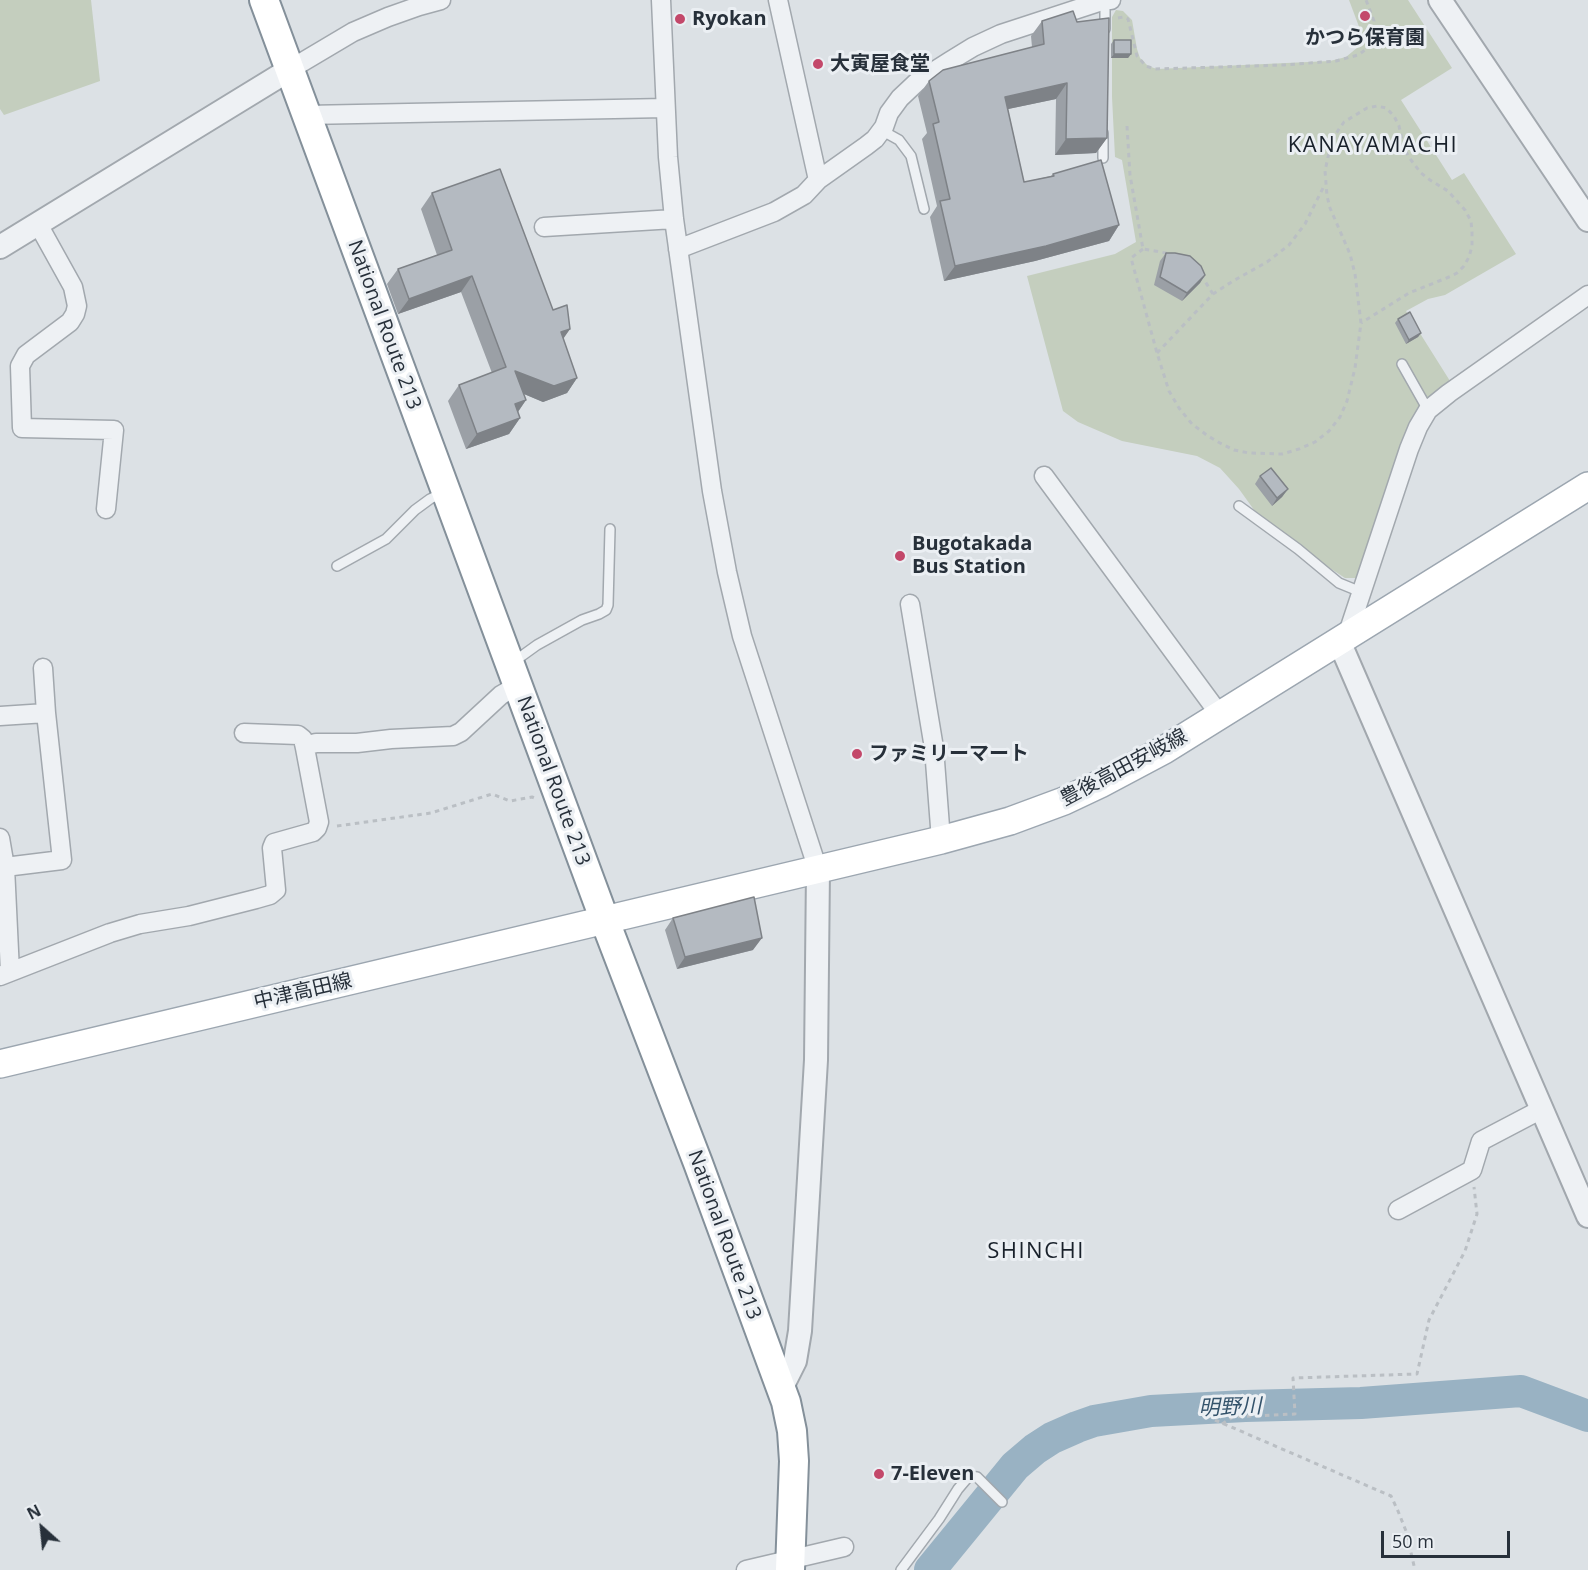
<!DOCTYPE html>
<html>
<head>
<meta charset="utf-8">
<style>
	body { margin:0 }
	#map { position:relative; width:1588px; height:1570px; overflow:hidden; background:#dce1e5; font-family:"Open Sans",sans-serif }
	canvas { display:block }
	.north { position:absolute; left:12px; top:1498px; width:60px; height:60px; -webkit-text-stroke:4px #ebeff3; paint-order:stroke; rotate:333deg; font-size:16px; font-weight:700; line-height:24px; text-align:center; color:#27303a }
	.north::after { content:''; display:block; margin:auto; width:21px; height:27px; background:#27303a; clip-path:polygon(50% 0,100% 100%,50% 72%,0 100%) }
	.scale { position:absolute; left:1381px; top:1531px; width:129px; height:27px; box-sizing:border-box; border:3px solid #27303a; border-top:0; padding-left:8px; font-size:18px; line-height:21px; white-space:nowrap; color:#27303a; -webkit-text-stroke:4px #ebeff3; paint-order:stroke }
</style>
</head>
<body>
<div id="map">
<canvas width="1588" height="1570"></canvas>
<div class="north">N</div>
<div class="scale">50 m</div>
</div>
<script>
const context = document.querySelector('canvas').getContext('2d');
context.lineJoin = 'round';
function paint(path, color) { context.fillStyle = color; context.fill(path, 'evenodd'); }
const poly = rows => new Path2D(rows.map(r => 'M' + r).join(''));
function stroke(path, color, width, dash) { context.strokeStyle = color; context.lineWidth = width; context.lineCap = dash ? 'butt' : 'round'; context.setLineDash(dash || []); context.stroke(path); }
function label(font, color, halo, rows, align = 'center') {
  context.font = font + ' "Open Sans","Noto Sans JP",sans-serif'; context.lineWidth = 6; context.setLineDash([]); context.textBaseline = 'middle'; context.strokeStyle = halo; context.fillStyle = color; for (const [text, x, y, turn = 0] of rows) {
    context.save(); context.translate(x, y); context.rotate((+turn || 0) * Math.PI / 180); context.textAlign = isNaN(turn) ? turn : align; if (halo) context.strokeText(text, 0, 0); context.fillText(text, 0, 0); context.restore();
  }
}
paint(poly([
	[0,0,91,0,100,81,4,115,0,109],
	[1349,0,1408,0,1452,68,1401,100,1452,180,1464,173,1516,254,1445,295,1428,299,1406,311,1450,381,1422,409,1358,578,1345,578,1273,531,1257,514,1239,489,1220,468,1197,456,1122,441,1078,422,1063,411,1027,276,1115,254,1136,242,1122,160,1115,157,1112,97,1112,17,1116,10,1123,11,1132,20,1137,49,1140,58,1148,66,1157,69,1330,61,1346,57,1358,47,1361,40,1361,32]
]), '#c4cebe');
stroke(poly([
	[930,1570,1015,1466,1035,1449,1052,1438,1077,1427,1094,1421,1151,1411,1245,1406,1361,1403,1521,1391,1588,1416]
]), '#99b2c3', 32);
const service = poly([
	[1105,29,1105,0],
	[881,130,899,140,911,156,924,209],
	[1103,158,1103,133],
	[1402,364,1428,410],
	[1239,506,1298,549,1339,583,1361,592],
	[337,566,386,539,415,510,430,499,444,492],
	[512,663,537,645,582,620,599,614,606,610,608,605,610,529],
	[901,1570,939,1519,958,1489,969,1476,977,1477,1002,1502]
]);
const minor = poly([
	[661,0,668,157,674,219,712,491,727,572,742,636,818,870],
	[289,70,353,32,388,17,419,6,441,0],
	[306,115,665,108],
	[818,180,866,146,875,139,884,127,889,113,900,98,917,82,950,61,973,47,1001,34,1105,0,1111,0],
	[38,224,73,287,77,306,75,314,70,322,26,355,20,366,22,428,114,430,106,509],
	[544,227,674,219],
	[678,249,774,212,804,195,818,180,778,0],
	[1044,476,1220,715],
	[910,604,934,748,941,840],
	[1347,636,1409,449,1418,427,1428,410,1449,393,1588,295],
	[0,716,46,713],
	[305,748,308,745,316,743,357,743,391,739,453,736,461,732,501,695,518,685],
	[0,838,5,867,10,972],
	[5,867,62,860,46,713,43,668],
	[0,976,110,933,140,924,189,916,256,899,270,895,276,890,272,848,274,843,313,832,317,828,319,822,305,748,303,739,298,735,244,733],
	[1398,1210,1472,1170,1481,1141,1542,1109],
	[746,1570,844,1547]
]);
const tertiary = poly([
	[1440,0,1588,220],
	[0,247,289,70],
	[1339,641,1588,1216],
	[781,1389,795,1361,800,1331,816,1060,818,870]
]);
const primary = poly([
	[0,1064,941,840,1010,821,1064,801,1100,784,1164,750,1588,486]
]);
const trunk = poly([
	[264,0,605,921,698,1163,786,1402,792,1431,794,1461,790,1570]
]);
stroke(service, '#a2a8ae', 12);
stroke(minor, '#a2a8ae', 21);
stroke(tertiary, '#a2a8ae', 26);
stroke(primary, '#9ca6b0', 30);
stroke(trunk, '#84909a', 32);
stroke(poly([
	[1118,18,1123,17,1128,19,1137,56,1146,66,1155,69,1284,65,1336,61,1358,55,1365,50,1372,39,1374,21,1366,0],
	[1127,126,1130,175,1143,249,1172,254],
	[1143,249,1131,258,1157,353,1169,391,1179,408,1192,424,1208,436,1220,443,1234,450,1249,453,1282,454,1299,449,1315,442,1329,431,1340,417,1347,401,1355,368,1361,323,1355,274,1350,254,1330,208,1327,196,1325,171,1328,157,1335,135,1344,122,1367,108,1377,106,1386,108,1394,116,1399,126,1404,149,1411,160,1421,173,1430,180,1448,191,1465,210,1471,221,1472,233,1472,246,1469,257,1464,266,1457,273,1449,277,1409,293,1361,323],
	[1201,275,1213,294],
	[1157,353,1213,294,1233,281,1267,262,1289,245,1305,224,1324,186],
	[337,826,431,813,492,794,510,801,532,797,537,799],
	[1215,1420,1391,1496,1398,1511,1406,1531,1415,1570],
	[1222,1424,1233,1417,1295,1414,1293,1378,1417,1374,1429,1320,1465,1251,1477,1214,1474,1187]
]), '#babfc4', 3, [4.5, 4.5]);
stroke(service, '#eef1f4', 9);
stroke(minor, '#eef1f4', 18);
stroke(tertiary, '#eef1f4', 22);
stroke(primary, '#fff', 27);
stroke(trunk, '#fff', 28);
paint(poly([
	[1042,21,1107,138,1096,153,1055,155,1056,99,1008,109,1024,182,1051,176,1053,174,1119,225,1109,241,1035,261,944,281,930,217,937,206,922,139,927,133,918,96,929,81,1032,47,1031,36],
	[1114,40,1131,54,1128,58,1111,58,1111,44],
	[432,193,553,310,570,329,563,338,577,378,567,393,543,402,524,394,526,400,518,412,520,418,509,434,466,449,448,401,459,385,492,373,461,292,398,314,387,284,398,269,437,255,421,209],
	[1166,253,1205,275,1200,283,1182,301,1154,285,1160,261],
	[1398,319,1421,333,1418,337,1406,344,1395,323],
	[1260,476,1288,489,1282,497,1272,506,1255,484],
	[673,918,753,950,677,969,665,930]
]), '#9ba0a6');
paint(poly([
	[1114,54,1131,54,1128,58,1111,58],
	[1067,83,1056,99,994,112,1005,97],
	[1107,138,1096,153,1055,155,1066,139],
	[1119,225,1109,241,1035,261,944,281,955,266],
	[1205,275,1200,283,1182,301,1187,293],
	[472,276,461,292,398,314,409,299],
	[570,329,559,345,561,332],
	[1421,333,1418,337,1406,344,1409,340],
	[515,371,577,378,567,393,543,402,505,386],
	[526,400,515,416,515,404],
	[520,418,509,434,466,449,477,434],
	[1288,489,1282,497,1272,506,1277,498],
	[762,938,753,950,677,969,685,957]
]), '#7e8287');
const building = poly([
	[1073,11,1077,22,1109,18,1107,138,1066,139,1067,83,1005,97,1024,182,1054,176,1053,174,1101,160,1119,225,1046,246,955,266,940,201,950,199,933,124,939,122,929,81,943,70,1044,44,1042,21,1073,11],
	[1114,40,1131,40,1131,54,1114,54,1114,40],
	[500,169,553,310,567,305,570,329,561,332,577,378,554,386,515,371,526,400,515,404,520,418,477,434,459,385,506,367,472,276,409,299,398,269,452,250,432,193,500,169],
	[1166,253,1175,253,1190,256,1201,266,1205,275,1187,293,1160,277,1166,253],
	[1410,312,1421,333,1409,340,1398,319,1410,312],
	[1271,468,1288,489,1277,498,1260,476,1271,468],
	[754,897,762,938,685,957,673,918,754,897]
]);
paint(building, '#b4bac1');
stroke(building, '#7e8287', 1.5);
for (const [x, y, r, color] of [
	[1365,16,6,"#c3486a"],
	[680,19,6,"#c3486a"],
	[818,64,6,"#c3486a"],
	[900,556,6,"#c3486a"],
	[857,754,6,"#c3486a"],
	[879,1474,6,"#c3486a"]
]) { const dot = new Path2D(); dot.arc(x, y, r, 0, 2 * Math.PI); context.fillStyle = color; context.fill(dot); stroke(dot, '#ebeff3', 2); }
label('bold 20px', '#27303a', '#ebeff3', [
	["Ryokan",692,19],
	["かつら保育園",1365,38,"center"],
	["大寅屋食堂",830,64],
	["Bugotakada",912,544],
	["Bus Station",912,567],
	["ファミリーマート",869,754],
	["7-Eleven",891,1474]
], 'left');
label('20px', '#27303a', '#ebeff3', [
	["National Route 213",384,325,70],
	["豊後高田安岐線",1124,768,-28],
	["National Route 213",553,781,70],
	["中津高田線",303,992,-13],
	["National Route 213",724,1235,70]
]);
label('italic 21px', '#34536b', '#ebeff3', [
	["明野川",1230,1408,-2]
]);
context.letterSpacing = '1.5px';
label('22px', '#19212b', '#ebeff3', [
	["KANAYAMACHI",1373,146],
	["SHINCHI",1036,1252]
]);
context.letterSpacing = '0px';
</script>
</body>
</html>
